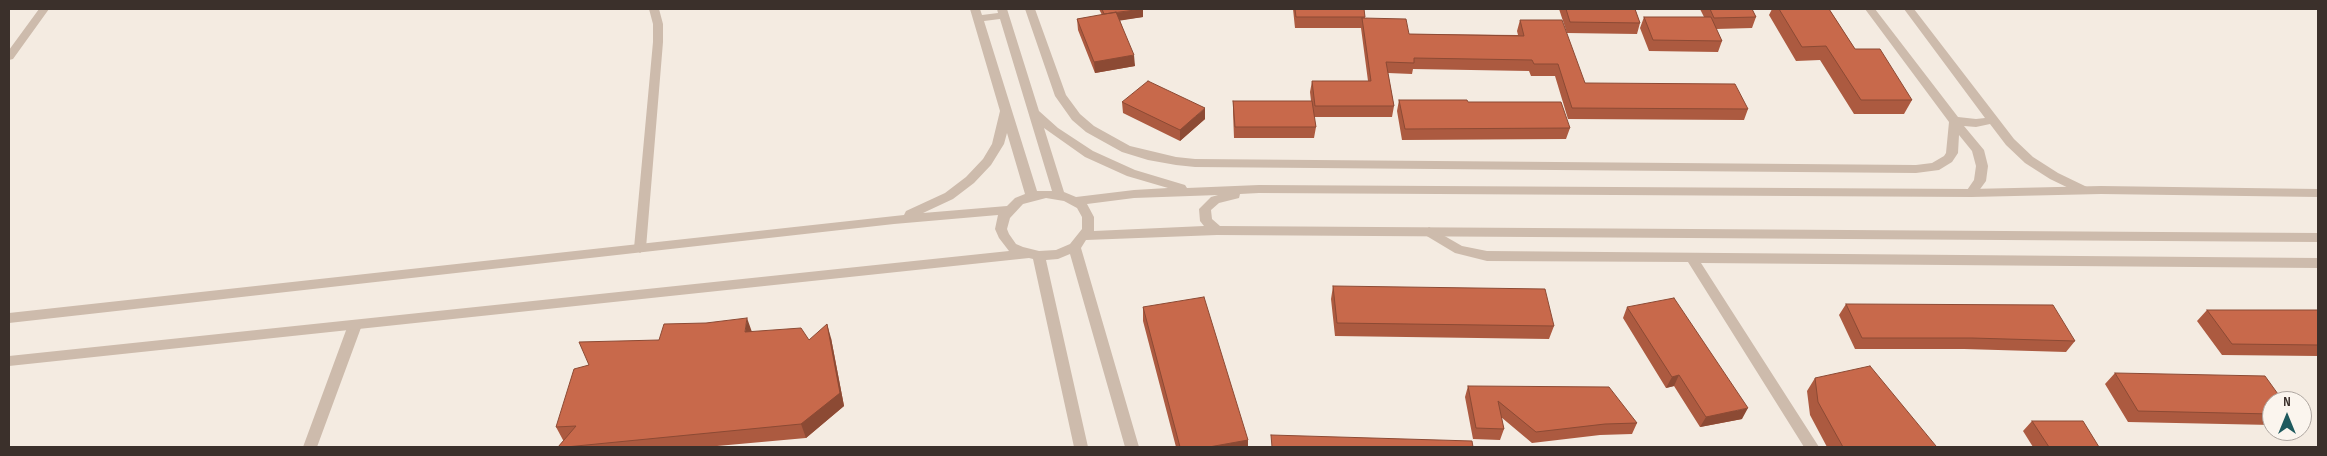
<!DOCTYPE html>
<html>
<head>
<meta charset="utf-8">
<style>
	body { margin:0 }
	#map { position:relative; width:2327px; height:456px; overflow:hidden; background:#f4ebe1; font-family:"Sofia Sans Condensed",sans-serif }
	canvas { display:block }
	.frame { position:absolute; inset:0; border:10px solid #3b302b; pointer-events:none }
	.north { position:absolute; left:2262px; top:391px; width:50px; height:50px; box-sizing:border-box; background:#fbf5ee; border:1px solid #aea6a0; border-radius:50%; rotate:0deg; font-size:14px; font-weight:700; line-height:20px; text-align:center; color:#3b302b }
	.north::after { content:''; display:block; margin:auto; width:18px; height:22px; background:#1f5a5e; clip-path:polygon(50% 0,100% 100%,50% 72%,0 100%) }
</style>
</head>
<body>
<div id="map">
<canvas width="2327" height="456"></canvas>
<div class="frame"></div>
<div class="north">N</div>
</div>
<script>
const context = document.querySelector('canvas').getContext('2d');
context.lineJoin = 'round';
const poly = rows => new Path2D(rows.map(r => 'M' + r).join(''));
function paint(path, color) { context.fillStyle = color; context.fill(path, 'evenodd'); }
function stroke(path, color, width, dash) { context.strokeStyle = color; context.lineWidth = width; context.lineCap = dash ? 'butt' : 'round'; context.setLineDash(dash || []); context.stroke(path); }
paint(poly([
	[39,9,49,9,13,59,9,60,9,50,39,9],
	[649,9,659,9,663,24,663,42,646,248,640,253,634,248,653,42,653,24,649,9],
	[1025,9,1035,9,1066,95,1080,114,1094,126,1130,146,1176,157,1195,159,1916,165,1932,163,1944,156,1946,153,1949,122,1865,9,1875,9,1958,117,1976,119,1985,118,1904,9,1914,9,2014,139,2033,157,2058,173,2087,187,2089,190,2087,193,2079,193,2050,179,2025,163,2006,145,1990,124,1976,127,1964,126,1984,150,1988,166,1986,181,1975,196,1971,197,1965,193,1974,180,1976,166,1972,151,1959,135,1958,153,1952,162,1939,170,1916,173,1195,167,1176,165,1148,160,1122,152,1086,132,1072,120,1055,96,1025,9],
	[1429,227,1462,246,1487,251,2318,258,2318,268,1701,263,1819,447,1804,447,1688,262,1487,261,1455,253,1425,235,1423,232,1429,227],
	[355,320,360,321,362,325,317,447,303,447,348,325,350,321,355,320]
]), '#cdbbac');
paint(poly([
	[970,9,980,9,982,15,998,13,997,9,1007,9,1039,111,1058,128,1093,151,1135,170,1185,185,1187,188,1259,185,1971,189,2101,186,2318,189,2318,197,2101,194,1971,197,1259,193,1240,194,1239,198,1219,203,1211,210,1212,219,1220,226,2318,233,2318,242,1217,235,1086,240,1081,248,1139,447,1125,447,1070,254,1058,259,1046,260,1088,447,1074,447,1033,259,1029,258,9,366,9,356,1009,251,999,238,995,229,998,215,894,224,9,323,9,313,904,215,906,211,945,193,966,177,983,159,992,144,1000,111,970,9],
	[1000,19,1052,191,1037,191,984,21,1000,19],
	[1044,128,1085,157,1127,176,1168,188,1134,190,1076,197,1064,192,1044,128],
	[1007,133,1025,194,1015,198,1007,206,923,213,953,199,974,183,991,165,1004,144,1007,133],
	[1218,195,1211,197,1199,209,1200,221,1204,226,1094,231,1094,217,1087,204,1134,198,1218,195],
	[1046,198,1064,201,1077,208,1082,217,1082,229,1070,244,1056,250,1039,251,1023,247,1016,244,1009,234,1007,229,1010,218,1023,204,1046,198]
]), '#cdbbac');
paint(poly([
	[1099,9,1143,9,1143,17,1120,20,1135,66,1095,73,1078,30,1077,19,1102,15],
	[1293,9,1364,9,1365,18,1409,34,1518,35,1517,31,1520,20,1585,83,1748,109,1744,120,1568,119,1555,76,1531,76,1529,71,1413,69,1412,74,1388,73,1394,106,1392,117,1314,117,1316,127,1314,138,1234,138,1233,112,1233,101,1311,101,1310,92,1312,81,1368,81,1361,28,1295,28],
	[1559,9,1635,9,1640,23,1637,34,1567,33],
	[1700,9,1752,9,1756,17,1752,28,1716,29,1722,41,1718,52,1649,51,1640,28,1644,17,1704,17],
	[1772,9,1829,9,1855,49,1912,100,1904,114,1854,114,1820,60,1796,61,1769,15],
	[1399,100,1468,102,1570,128,1566,139,1402,140,1397,111],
	[1122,102,1205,119,1180,141,1123,113],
	[1333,286,1554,326,1549,339,1335,336,1331,299],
	[1846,304,2075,341,2066,352,1964,349,1855,349,1839,315],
	[1143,307,1248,440,1248,447,1176,447,1143,321],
	[1627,307,1742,419,1700,427,1674,386,1666,388,1623,318],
	[2207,310,2318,310,2318,356,2222,355,2197,321],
	[752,332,809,340,831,338,844,406,806,438,706,447,558,447,564,440,563,440,556,427,589,365,659,340],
	[2115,373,2272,401,2272,425,2128,422,2105,384],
	[1815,378,1936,447,1827,447,1810,415,1807,391],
	[1468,386,1637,423,1632,434,1600,435,1532,443,1501,417,1504,429,1500,440,1473,439,1465,397],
	[2032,421,2099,447,2033,447,2023,431]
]), '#ac5a40');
paint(poly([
	[1143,9,1143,17,1105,23,1104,15],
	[1134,55,1135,66,1095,73,1094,62],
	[1205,108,1205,119,1180,141,1180,130],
	[747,318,752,332,745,332],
	[827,324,831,338,844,406,806,438,801,424],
	[1679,375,1674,386,1666,388,1672,377],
	[1748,408,1742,419,1700,427,1706,417],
	[1248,440,1248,447,1209,447]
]), '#8c4a34');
const building = poly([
	[1102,9,1143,9,1104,14,1102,9],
	[1295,9,1364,9,1365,17,1296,17,1295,9],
	[1566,9,1635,9,1640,23,1570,22,1566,9],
	[1710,9,1752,9,1756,17,1714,18,1710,9],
	[1779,9,1829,9,1855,49,1880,49,1912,100,1861,100,1826,46,1802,47,1779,9],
	[1116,12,1134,55,1094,62,1077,19,1116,12],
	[1644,17,1711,17,1722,41,1653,40,1644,17],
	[1362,18,1406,19,1409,34,1524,36,1520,20,1562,20,1585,83,1735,84,1748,109,1572,108,1558,64,1534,64,1532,60,1414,58,1414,63,1386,62,1394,106,1315,106,1312,81,1371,81,1362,18],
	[1148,81,1205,108,1180,130,1122,102,1148,81],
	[1399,100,1467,100,1468,102,1561,102,1570,128,1405,129,1399,100],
	[1233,101,1312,101,1316,127,1235,127,1233,101],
	[1333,286,1545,289,1554,326,1337,323,1333,286],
	[1204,297,1248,440,1209,447,1180,447,1143,307,1204,297],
	[1674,298,1748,408,1706,417,1679,375,1672,377,1627,307,1674,298],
	[1846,304,2053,305,2075,341,1972,338,1862,338,1846,304],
	[2207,310,2318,310,2318,345,2232,344,2207,310],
	[747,318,745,332,801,328,809,340,827,324,840,393,801,424,566,447,558,447,576,426,556,427,574,369,589,365,579,342,659,340,664,324,706,323,747,318],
	[1870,366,1936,446,1936,447,1843,447,1818,402,1815,378,1870,366],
	[2115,373,2265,376,2283,401,2272,401,2272,414,2138,411,2115,373],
	[1468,386,1609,387,1637,423,1605,424,1536,432,1498,401,1504,429,1476,428,1468,386],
	[2032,421,2083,421,2099,447,2049,447,2032,421],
	[1271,435,1472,441,1473,447,1272,447,1271,435]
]);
paint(building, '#c8694b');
stroke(building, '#8c4a34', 1);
</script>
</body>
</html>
